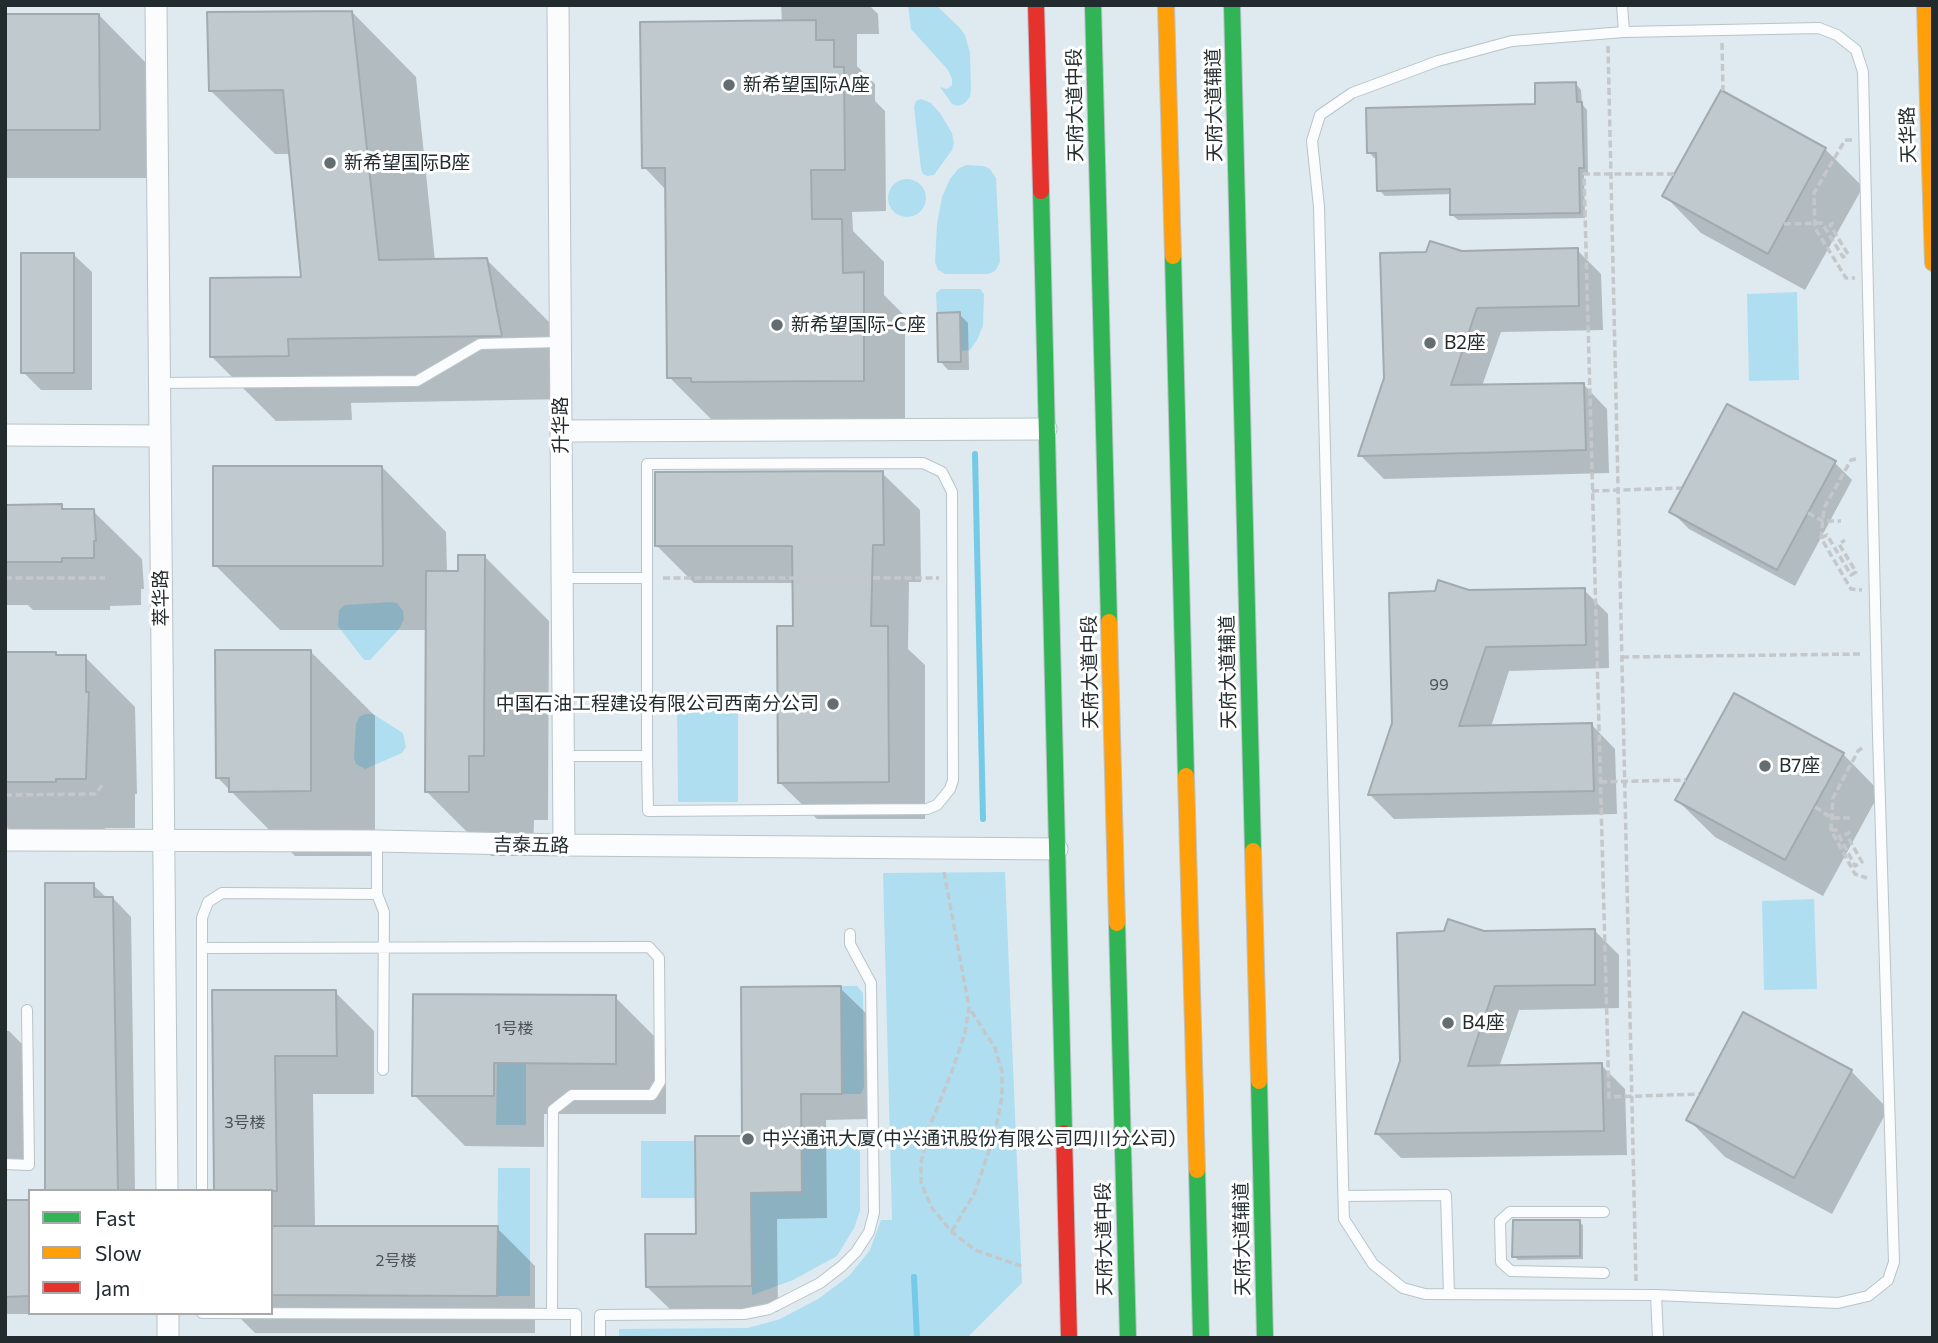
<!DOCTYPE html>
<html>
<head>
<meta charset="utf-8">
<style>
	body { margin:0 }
	#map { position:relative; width:1938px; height:1343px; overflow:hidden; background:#deeaf0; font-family:Commissioner,sans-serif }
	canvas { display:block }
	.frame { position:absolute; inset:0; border:7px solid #222b2e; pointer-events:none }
	.legend { position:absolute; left:28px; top:1189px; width:245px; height:126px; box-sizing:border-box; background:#fff; border:2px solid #a7aaab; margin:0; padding:9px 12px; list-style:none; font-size:21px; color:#222b2e }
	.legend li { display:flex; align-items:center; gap:14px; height:35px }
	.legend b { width:35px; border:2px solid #a7aaab }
</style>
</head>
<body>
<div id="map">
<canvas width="1938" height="1343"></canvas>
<div class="frame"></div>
<ul class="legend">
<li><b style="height:9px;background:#30b455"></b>Fast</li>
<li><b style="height:9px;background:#ff9f0a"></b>Slow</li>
<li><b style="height:9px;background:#e5322d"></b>Jam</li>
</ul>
</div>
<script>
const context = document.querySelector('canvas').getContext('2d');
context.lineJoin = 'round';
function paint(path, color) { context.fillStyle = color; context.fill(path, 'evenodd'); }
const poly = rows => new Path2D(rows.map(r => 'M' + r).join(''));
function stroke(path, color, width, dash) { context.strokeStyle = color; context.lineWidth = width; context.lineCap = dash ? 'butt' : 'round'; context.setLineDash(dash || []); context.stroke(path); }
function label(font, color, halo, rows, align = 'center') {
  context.font = font + ' Commissioner,"Noto Sans SC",sans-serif'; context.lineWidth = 6; context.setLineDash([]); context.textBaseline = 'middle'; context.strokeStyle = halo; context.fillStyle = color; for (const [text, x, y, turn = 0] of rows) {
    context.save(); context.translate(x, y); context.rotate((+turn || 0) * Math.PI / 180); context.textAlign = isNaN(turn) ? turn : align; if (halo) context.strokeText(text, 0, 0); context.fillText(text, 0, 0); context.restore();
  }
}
paint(poly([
	[908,5,936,5,960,28,965,35,970,53,971,88,970,97,965,103,958,106,952,104,940,87,947,89,952,85,952,79,948,70,911,29],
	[921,99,931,103,940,113,952,133,954,144,952,150,934,175,927,176,923,174,921,169,914,107,916,101],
	[966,165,984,166,990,169,996,178,1000,262,995,271,988,274,945,274,938,270,935,262,937,224,942,197,950,179,958,169],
	'888 198a19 19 0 1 1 38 0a19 19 0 1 1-38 0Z',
	[941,289,980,289,984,294,983,326,977,340,970,350,961,351,960,312,937,313,936,293],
	[1797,292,1799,380,1749,381,1747,294],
	[390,602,397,603,403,611,404,619,399,629,370,660,364,660,338,626,339,610,345,605],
	[677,703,738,703,738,802,678,802],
	[365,714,373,714,403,733,406,747,402,753,365,769,356,764,354,758,356,724,359,717],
	[1005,872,1022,1283,967,1338,619,1338,619,1329,748,1328,780,1319,818,1299,849,1276,870,1250,881,1220,892,1220,883,873],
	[1814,899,1817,989,1764,990,1762,901],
	[841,986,857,986,863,993,864,1088,860,1094,842,1094],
	[497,1063,526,1064,526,1125,496,1125],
	[641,1141,695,1141,696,1198,641,1198],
	[801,1142,854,1142,860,1152,860,1211,854,1228,837,1256,793,1280,752,1295,751,1193,801,1192],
	[498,1168,530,1168,530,1296,497,1296]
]), '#b0def1');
paint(poly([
	[781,5,869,5,878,14,879,34,857,34,857,66,875,84,875,101,885,111,886,211,852,212,853,231,884,262,884,295,905,316,905,423,734,424,730,419,711,419,669,377,667,191,644,167,782,22],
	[352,12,416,77,435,261,487,260,551,324,565,399,351,403,352,420,276,421,212,357,303,279,291,154,275,154,210,90],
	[5,15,99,15,147,64,148,178,5,178],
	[1576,84,1581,90,1582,104,1587,110,1588,173,1584,173,1585,218,1458,220,1452,215,1452,194,1385,196,1379,190,1378,158,1374,158,1369,152,1537,105],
	[1721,92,1825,149,1863,187,1805,290,1701,233,1664,195],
	[1577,250,1601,274,1603,330,1501,332,1482,386,1583,384,1607,409,1609,473,1384,479,1360,455,1461,253],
	[74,255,92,272,92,390,41,390,23,372],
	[959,314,968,323,969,370,948,370,940,361],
	[1835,463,1852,480,1795,586,1689,529,1671,511],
	[382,467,446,532,447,573,460,573,484,556,549,621,548,820,534,820,533,856,491,856,426,791,427,630,280,630,215,565],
	[882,473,920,510,921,582,909,582,908,649,925,665,925,819,817,819,779,782,794,628,794,583,694,583,657,546],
	[5,506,61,506,66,511,93,511,142,559,144,589,141,589,141,605,110,606,110,610,33,610,28,605,5,605],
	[1584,590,1608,614,1609,668,1509,671,1491,727,1591,724,1615,749,1617,814,1394,819,1370,795,1436,592],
	[310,651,375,716,375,856,295,856,218,778],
	[5,654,55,654,58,657,85,657,135,707,137,794,135,794,135,828,105,828,105,831,9,829,5,825],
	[1843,754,1880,792,1823,896,1715,837,1677,800],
	[93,885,107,898,113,898,131,917,135,1191,47,1191],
	[1595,931,1619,955,1619,1008,1519,1010,1499,1067,1601,1065,1625,1089,1627,1155,1401,1158,1377,1134,1402,1061,1484,933],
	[840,988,867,1014,867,1119,826,1120,827,1218,777,1219,778,1312,674,1313,647,1287,698,1235,744,1138],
	[214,992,335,992,374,1031,374,1094,313,1094,315,1227,497,1228,535,1266,535,1333,255,1333,235,1313,271,1313,271,1191],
	[615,997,666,1048,666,1114,544,1114,544,1147,465,1146,414,1095],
	[5,1031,9,1031,27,1049,27,1168,5,1168],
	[1851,1071,1888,1109,1832,1214,1725,1157,1688,1119],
	[5,1202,30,1202,30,1313,137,1314,5,1314],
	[1579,1222,1583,1225,1583,1259,1518,1260,1514,1256]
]), '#0003');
stroke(poly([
	[975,454,983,819],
	[914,1277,917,1338]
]), '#74cae7', 6);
const building = poly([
	[352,11,379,260,487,258,502,336,288,339,289,356,210,357,210,278,301,277,283,90,209,91,207,12,352,11],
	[5,14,99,14,100,130,5,130,5,14],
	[816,20,816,40,834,40,834,67,844,67,845,170,811,170,812,219,842,219,843,273,864,272,864,381,691,382,691,378,667,378,665,168,642,168,640,22,816,20],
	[1576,82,1577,102,1582,102,1584,168,1579,168,1580,213,1450,215,1450,189,1377,191,1376,153,1367,153,1366,108,1535,104,1535,83,1576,82],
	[1721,90,1826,148,1768,254,1662,196,1721,90],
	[1430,241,1462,251,1578,248,1579,306,1477,308,1451,385,1584,383,1586,450,1358,456,1384,378,1380,253,1426,252,1430,241],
	[21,253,74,253,74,373,21,373,21,253],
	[960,312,961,362,938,362,937,313,960,312],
	[1727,404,1836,461,1777,570,1669,512,1727,404],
	[213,466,382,466,383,566,213,566,213,466],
	[883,471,884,545,873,545,871,626,888,626,889,782,778,783,777,626,793,626,792,546,655,546,655,472,883,471],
	[62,504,62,509,94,509,96,541,94,541,94,558,62,558,62,562,5,562,5,505,62,504],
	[458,555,485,555,484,756,469,756,469,792,425,792,426,571,458,571,458,555],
	[1438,580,1469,590,1585,588,1586,645,1486,647,1459,726,1592,723,1594,791,1368,795,1392,723,1389,593,1435,591,1438,580],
	[215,650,311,650,311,791,229,792,229,778,216,778,215,650],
	[5,652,56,652,56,655,86,655,86,692,89,692,86,779,56,779,56,782,5,782,5,652],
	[1734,693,1844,753,1785,860,1675,800,1734,693],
	[45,883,94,883,94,897,113,897,118,1191,45,1191,45,883],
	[1448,919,1484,931,1595,929,1595,985,1495,986,1468,1066,1602,1063,1604,1131,1375,1134,1400,1061,1397,933,1444,931,1448,919],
	[841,986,842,1094,801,1094,802,1192,751,1193,752,1286,646,1287,645,1234,696,1234,695,1136,742,1136,741,987,841,986],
	[212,990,336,990,337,1056,275,1056,277,1191,214,1191,212,990],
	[413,994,616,995,616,1064,494,1063,494,1096,412,1096,413,994],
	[1743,1012,1852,1070,1794,1178,1686,1120,1743,1012],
	[5,1200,30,1200,30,1296,5,1297,5,1200],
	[1513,1220,1580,1220,1580,1256,1512,1257,1513,1220],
	[271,1226,498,1226,497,1296,271,1295,271,1226]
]);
paint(building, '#c0c9cd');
stroke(building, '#a1aaaf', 2);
const lane = poly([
	[1622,5,1624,32],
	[1819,28,1837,35,1856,50,1863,72,1878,736,1894,1262,1888,1280,1868,1296,1838,1303,1656,1295,1425,1294,1403,1288,1373,1264,1344,1219,1319,207,1312,141,1320,115,1352,93,1438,61,1512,41,1624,32,1819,28],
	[160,383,417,381,480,344,560,342],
	[562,578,647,578],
	[563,756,647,756,648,811,927,809,937,805,950,789,953,780,952,492,942,472,923,463,647,464,647,756],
	[377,894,384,912,383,1070],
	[202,948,649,947,659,958,660,1082,652,1095,572,1095,553,1110,552,1314],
	[5,1164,29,1165,27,1010],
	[202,1191,202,918,208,902,222,893,377,894,377,841],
	[1344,1196,1446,1195,1449,1294],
	[1604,1212,1510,1212,1500,1221,1501,1262,1511,1271,1604,1273],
	[1656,1295,1658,1338],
	[202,1313,576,1314,576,1338],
	[600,1338,600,1315,744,1314,769,1309,820,1283,842,1266,856,1252,869,1232,874,1213,871,983,850,944,850,934]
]);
const street = poly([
	[156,5,167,1191],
	[558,5,564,845],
	[561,431,1046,429],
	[5,435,160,436],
	[5,840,377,841,564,845,1057,849],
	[168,1313,168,1338]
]);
const fast = poly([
	[1093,5,1109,622],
	[1232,5,1253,851],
	[1041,191,1064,1133],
	[1173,256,1186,776],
	[1117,923,1128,1338],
	[1259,1081,1265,1338],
	[1197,1170,1201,1338]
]);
const slow = poly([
	[1166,5,1173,256],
	[1925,5,1933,263],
	[1109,622,1117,923],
	[1186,776,1197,1170],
	[1253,851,1259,1081]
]);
const jam = poly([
	[1036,5,1041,191],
	[1064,1133,1069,1338]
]);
stroke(lane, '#bac4c8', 12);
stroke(street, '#bac4c8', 23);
stroke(fast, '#bac4c8', 18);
stroke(slow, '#bac4c8', 18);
stroke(jam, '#bac4c8', 18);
stroke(poly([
	[1722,43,1723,91],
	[1608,46,1636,1281],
	[1852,140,1845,140,1814,193,1815,228,1846,278,1855,278],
	[1784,224,1822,223,1843,257,1848,254,1830,225,1836,221],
	[1856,459,1851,460,1824,508,1821,538,1851,589,1862,590],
	[1808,513,1823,521,1841,521],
	[1821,538,1827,535,1851,575,1856,572,1839,544,1845,540],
	[5,578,105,578],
	[663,578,939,578],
	[1622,657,1861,654],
	[1862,748,1858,751,1833,798,1831,830,1855,874,1867,878],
	[5,795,95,794,104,783],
	[1815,807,1832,818,1850,818],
	[1831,830,1836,830,1855,866,1862,862,1846,834,1850,832],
	[944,872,969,1007,965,1033,952,1071,931,1123,921,1162,921,1183,932,1208,952,1232,975,1250,1021,1266],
	[952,1231,975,1192,995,1133,1002,1096,1002,1072,995,1048,970,1009]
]), '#c4c8ca', 3.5, [7, 3.5]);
stroke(lane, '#fafcfd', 10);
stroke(street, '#fafcfd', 21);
stroke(fast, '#30b455', 16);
stroke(slow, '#ff9f0a', 16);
stroke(jam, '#e5322d', 16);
stroke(poly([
	[1674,174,1584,174,1609,1097,1699,1094],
	[1592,491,1681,488],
	[1600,782,1686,780]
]), '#c4c8ca', 3.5, [7, 3.5]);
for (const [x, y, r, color] of [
	[729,85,7,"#646e72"],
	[330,163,7,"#646e72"],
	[777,325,7,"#646e72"],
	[1430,343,7,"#646e72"],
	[833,704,7,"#646e72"],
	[1765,766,7,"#646e72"],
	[1448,1023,7,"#646e72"],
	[748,1139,7,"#646e72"]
]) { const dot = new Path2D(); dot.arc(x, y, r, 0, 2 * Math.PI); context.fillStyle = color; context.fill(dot); stroke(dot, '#fff', 2.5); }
label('16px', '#4a5256', null, [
	["99",1439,685],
	["1号楼",514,1029],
	["3号楼",245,1123],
	["2号楼",396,1261]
]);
label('19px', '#222b2e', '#fff', [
	["新希望国际A座",743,85],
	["新希望国际B座",344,163],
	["新希望国际-C座",791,325],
	["B2座",1444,343],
	["中国石油工程建设有限公司西南分公司",819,704,"right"],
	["B7座",1779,766],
	["B4座",1462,1023],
	["中兴通讯大厦(中兴通讯股份有限公司四川分公司)",762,1139]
], 'left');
label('19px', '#222b2e', '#fff', [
	["天府大道中段",1075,105,-91],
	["天府大道辅道",1214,105,-91],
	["天华路",1908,135,-92],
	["升华路",561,425,-90],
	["萃华路",161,598,-91],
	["天府大道中段",1090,672,-91],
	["天府大道辅道",1228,672,-91],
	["吉泰五路",531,845,1],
	["天府大道中段",1104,1239,-91],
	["天府大道辅道",1242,1239,-91]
]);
</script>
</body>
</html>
